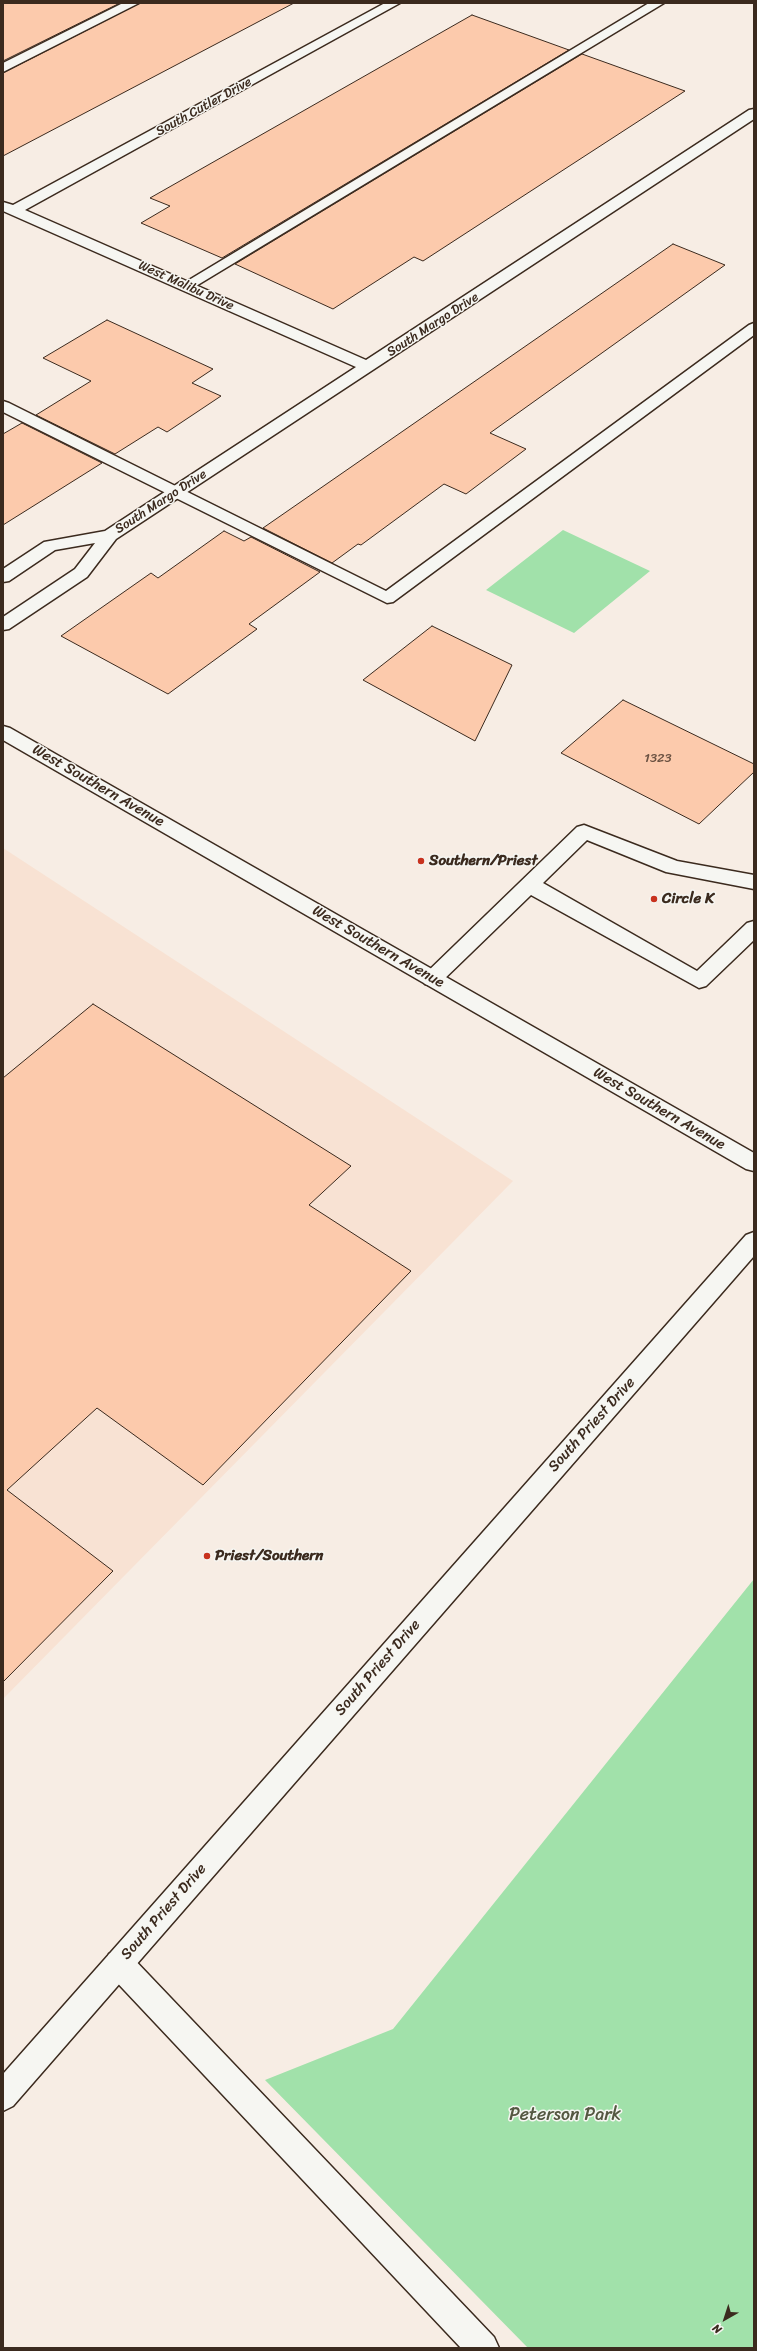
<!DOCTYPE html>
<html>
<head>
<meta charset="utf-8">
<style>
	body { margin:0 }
	#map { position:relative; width:757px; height:2351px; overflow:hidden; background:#f7ede4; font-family:Sriracha,sans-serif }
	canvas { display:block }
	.frame { position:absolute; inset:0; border:4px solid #3b2a1e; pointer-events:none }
	.north { position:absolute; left:705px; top:2299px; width:40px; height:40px; -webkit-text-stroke:3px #f6f6f2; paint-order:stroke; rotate:219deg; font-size:11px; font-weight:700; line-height:16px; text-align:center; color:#3b2a1e }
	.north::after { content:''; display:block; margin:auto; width:14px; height:18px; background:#3b2a1e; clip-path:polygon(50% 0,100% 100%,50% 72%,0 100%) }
</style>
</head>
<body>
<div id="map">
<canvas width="757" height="2351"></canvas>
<div class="frame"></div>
<div class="north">N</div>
</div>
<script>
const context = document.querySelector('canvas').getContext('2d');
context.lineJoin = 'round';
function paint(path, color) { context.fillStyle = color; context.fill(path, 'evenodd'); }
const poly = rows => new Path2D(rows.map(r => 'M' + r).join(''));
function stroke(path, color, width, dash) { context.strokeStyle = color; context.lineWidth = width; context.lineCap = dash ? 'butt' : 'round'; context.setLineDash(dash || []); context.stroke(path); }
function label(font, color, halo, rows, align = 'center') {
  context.font = font + ' Sriracha,sans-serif'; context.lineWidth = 3; context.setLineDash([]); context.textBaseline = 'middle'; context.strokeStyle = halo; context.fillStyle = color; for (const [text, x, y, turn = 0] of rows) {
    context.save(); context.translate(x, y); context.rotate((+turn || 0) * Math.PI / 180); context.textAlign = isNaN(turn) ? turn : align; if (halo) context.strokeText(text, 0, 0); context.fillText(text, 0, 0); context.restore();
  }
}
paint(poly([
	[3,848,513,1181,3,1699]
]), '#f8e2d3');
paint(poly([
	[563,530,650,571,574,633,486,590],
	[754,1579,754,2348,528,2348,265,2080,393,2029]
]), '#a1e1aa');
const building = poly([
	[3,3,120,3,3,61,3,3],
	[140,3,294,3,3,156,3,73,140,3],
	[472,15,569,50,222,258,141,223,170,206,150,198,472,15],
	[582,54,685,91,423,261,414,257,333,309,235,264,582,54],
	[673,244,725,265,490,433,526,449,466,494,444,484,361,545,358,544,332,563,263,528,673,244],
	[107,320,213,369,192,383,221,396,167,432,158,427,115,454,36,415,91,381,43,358,107,320],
	[22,423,102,463,3,525,3,434,22,423],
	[224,531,244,541,251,537,320,572,249,624,257,629,168,694,61,636,151,573,158,578,224,531],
	[432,626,512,665,475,741,363,680,432,626],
	[623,700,754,764,754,772,699,824,561,753,623,700],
	[93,1004,351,1166,309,1205,411,1271,203,1485,97,1408,7,1490,113,1571,3,1682,3,1078,93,1004]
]);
paint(building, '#fccaac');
stroke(building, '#3b2a1e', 1);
const service = poly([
	[123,3,139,3,3,72,3,63,123,3],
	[649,3,664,3,191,289,181,289,179,286,649,3],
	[754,323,754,335,393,602,387,603,3,412,3,401,9,403,386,591,749,325,754,323],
	[584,825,677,861,754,875,754,889,666,872,587,840,543,883,697,971,747,923,754,921,754,940,706,986,699,988,531,895,439,984,432,986,425,984,422,979,425,974,577,827,584,825],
	[119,1950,129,1954,494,2337,499,2348,461,2348,109,1974,105,1964,109,1954,119,1950]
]);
const minor = poly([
	[385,3,400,3,25,210,366,360,749,110,754,109,754,119,116,539,87,577,9,629,3,630,3,617,75,569,95,543,55,550,9,581,3,582,3,569,44,542,105,531,356,367,3,211,3,202,13,205,385,3]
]);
const secondary = poly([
	[3,726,10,728,754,1153,754,1171,746,1169,3,740,3,726],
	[754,1232,754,1256,13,2106,3,2111,3,2074,746,1235,754,1232]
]);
stroke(service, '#3b2a1e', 3);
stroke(minor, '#3b2a1e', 3);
stroke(secondary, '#3b2a1e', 3);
paint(service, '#f6f6f2');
paint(minor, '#f6f6f2');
paint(secondary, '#f6f6f2');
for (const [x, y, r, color] of [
	[421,861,4,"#c8321e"],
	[654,899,4,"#c8321e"],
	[207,1556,4,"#c8321e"]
]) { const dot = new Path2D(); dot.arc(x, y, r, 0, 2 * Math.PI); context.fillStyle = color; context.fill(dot); stroke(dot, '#f6f6f2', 1.5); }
label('13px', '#3b2a1e', '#f6f6f2', [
	["South Cutler Drive",204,107,-29],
	["West Malibu Drive",186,286,24],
	["South Margo Drive",433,325,-33],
	["South Margo Drive",161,502,-33]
]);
label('13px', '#6b5242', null, [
	["1323",658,759]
]);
label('15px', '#3b2a1e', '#f6f6f2', [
	["West Southern Avenue",98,786,30],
	["West Southern Avenue",378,947,30],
	["West Southern Avenue",659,1109,30],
	["South Priest Drive",592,1425,-48],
	["South Priest Drive",378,1668,-49],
	["South Priest Drive",164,1912,-49]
]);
label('bold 15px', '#3b2a1e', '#f6f6f2', [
	["Southern/Priest",429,861],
	["Circle K",662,899],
	["Priest/Southern",215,1556]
], 'left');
label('18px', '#545841', '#f6f6f2', [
	["Peterson Park",565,2115]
]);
</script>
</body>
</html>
